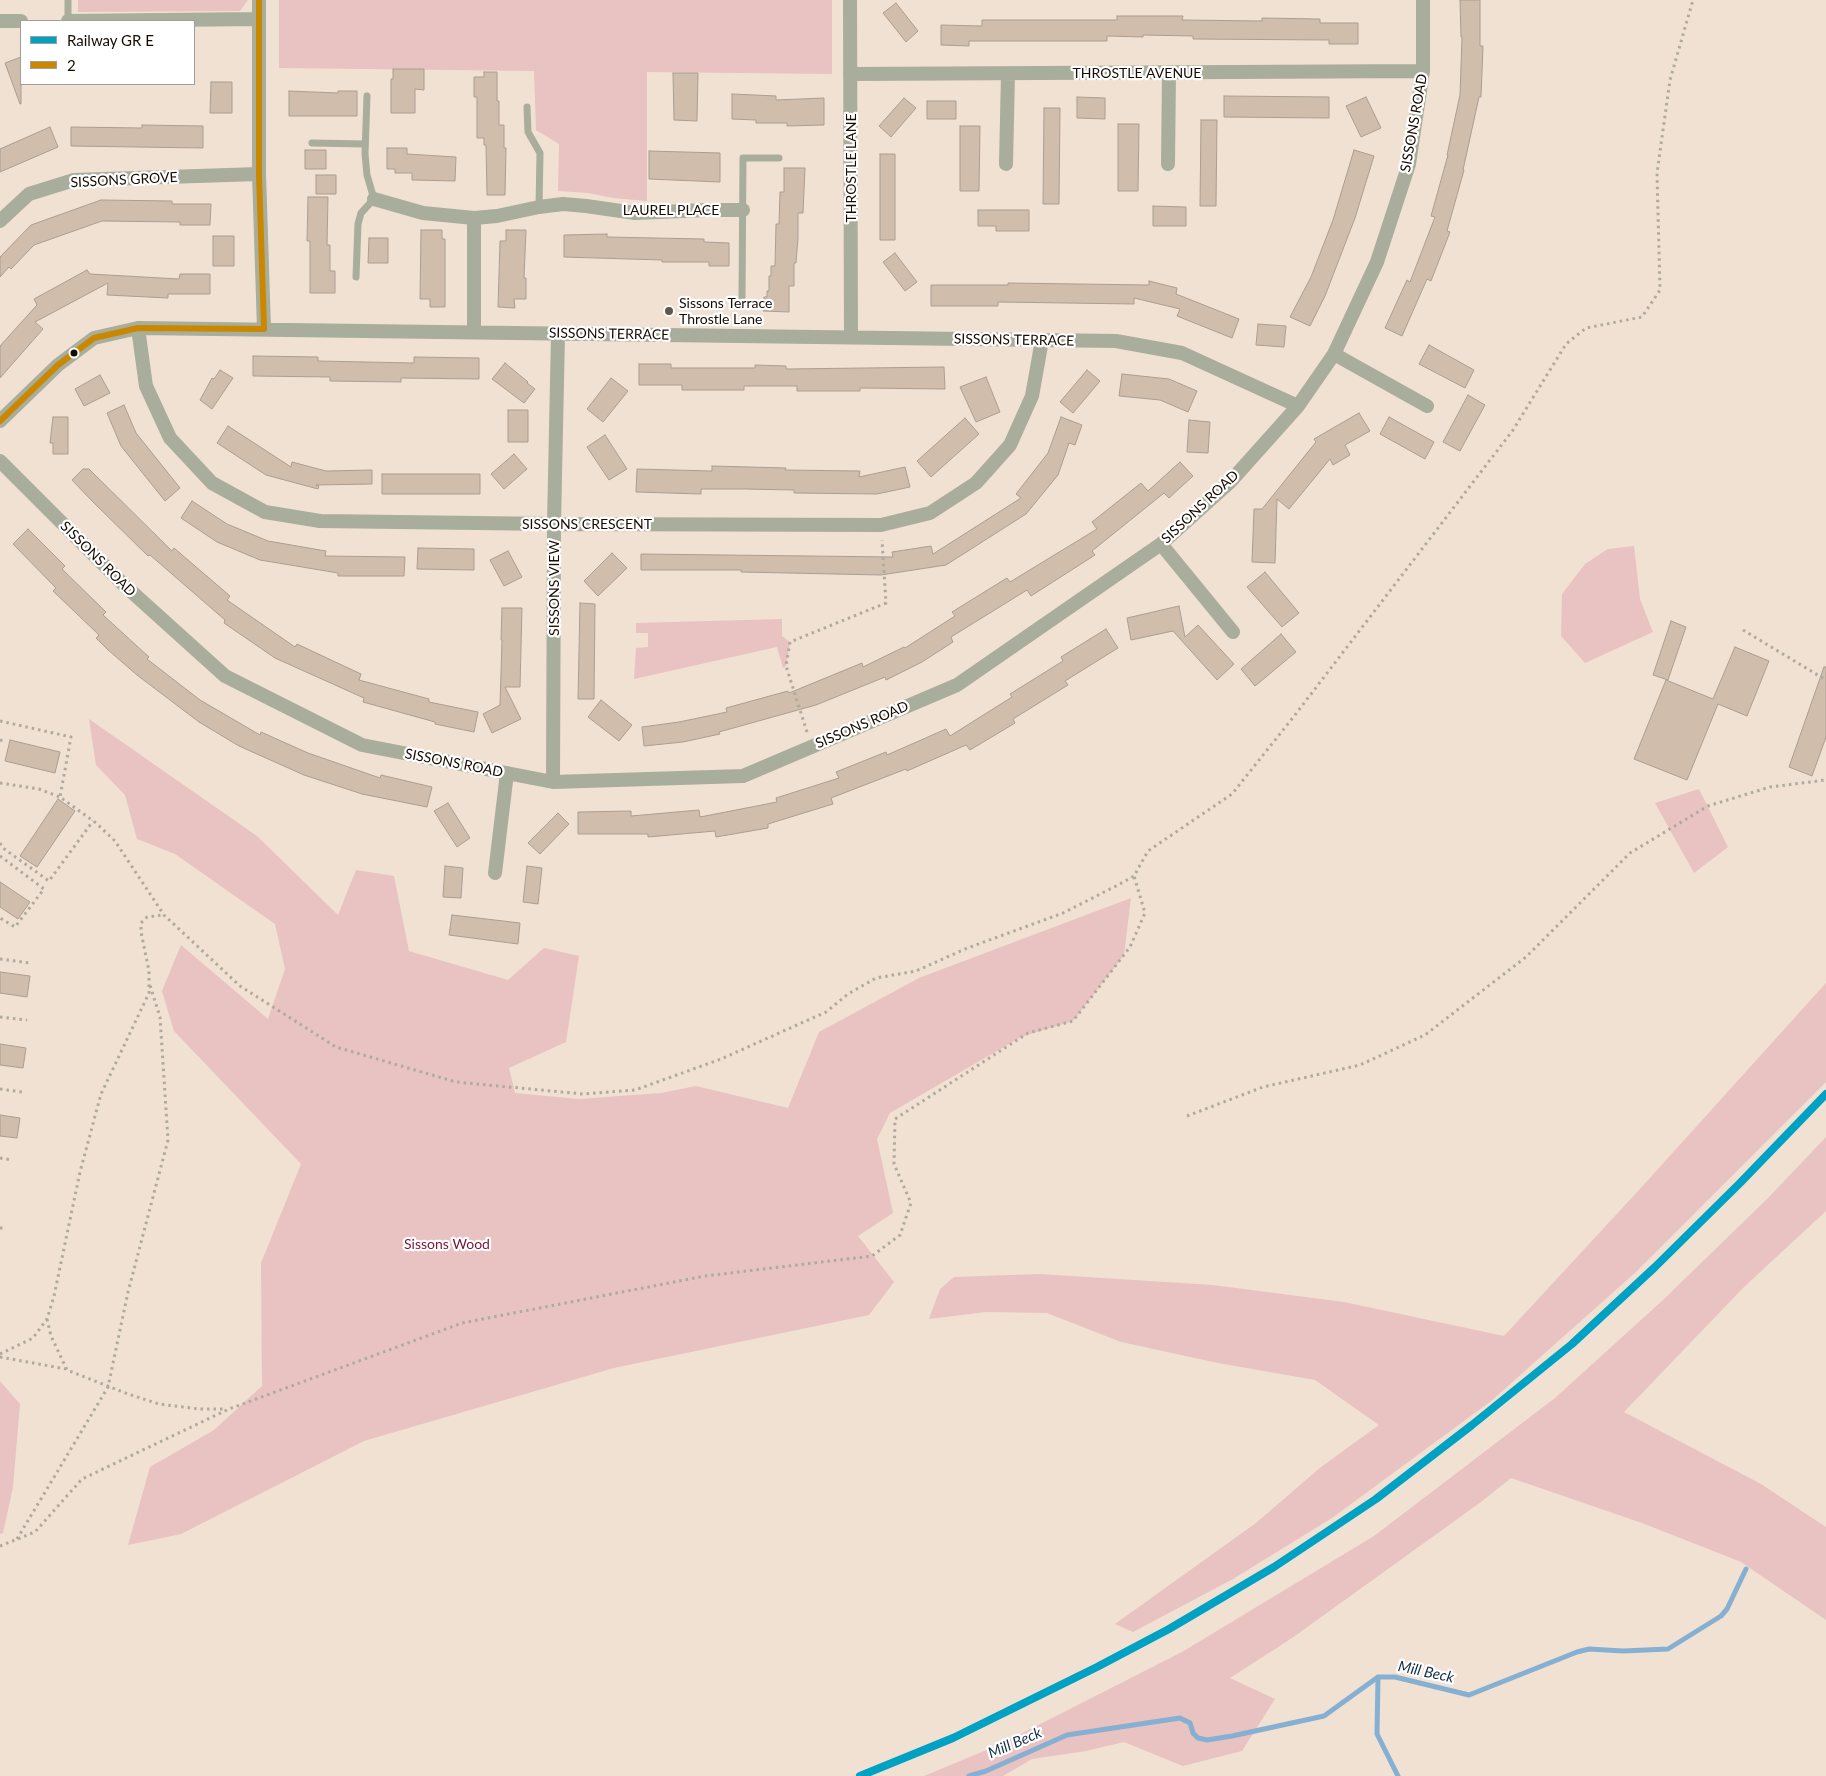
<!DOCTYPE html>
<html>
<head>
<meta charset="utf-8">
<style>
	body { margin:0 }
	#map { position:relative; width:1826px; height:1776px; overflow:hidden; background:#f0e1d3; font-family:Lato,sans-serif }
	canvas { display:block }
	.legend { position:absolute; left:20px; top:20px; width:175px; height:65px; box-sizing:border-box; background:#fff; border:1px solid #a29e9a; margin:0; padding:6px 9px; list-style:none; font-size:15px; color:#170c02 }
	.legend li { display:flex; align-items:center; gap:10px; height:25px }
	.legend b { width:25px; border:1px solid #a29e9a }
</style>
</head>
<body>
<div id="map">
<canvas width="1826" height="1776"></canvas>
<ul class="legend">
<li><b style="height:6px;background:#01a1c4"></b>Railway GR E</li>
<li><b style="height:6px;background:#ca8700"></b>2</li>
</ul>
</div>
<script>
const context = document.querySelector('canvas').getContext('2d');
context.lineJoin = 'round';
function paint(path, color) { context.fillStyle = color; context.fill(path, 'evenodd'); }
const poly = rows => new Path2D(rows.map(r => 'M' + r).join(''));
function stroke(path, color, width, dash) { context.strokeStyle = color; context.lineWidth = width; context.lineCap = dash ? 'butt' : 'round'; context.setLineDash(dash || []); context.stroke(path); }
function label(font, color, halo, rows, align = 'center') {
  context.font = font + ' Lato,sans-serif'; context.lineWidth = 4.5; context.setLineDash([]); context.textBaseline = 'middle'; context.strokeStyle = halo; context.fillStyle = color; for (const [text, x, y, turn = 0] of rows) {
    context.save(); context.translate(x, y); context.rotate((+turn || 0) * Math.PI / 180); context.textAlign = isNaN(turn) ? turn : align; if (halo) context.strokeText(text, 0, 0); context.fillText(text, 0, 0); context.restore();
  }
}
paint(poly([
	[78,0,248,0,240,11,78,12],
	[279,0,832,0,832,74,647,72,647,201,613,198,588,193,558,191,559,144,536,130,534,71,279,68],
	[1634,546,1640,599,1653,632,1585,663,1561,636,1562,594,1585,564,1608,549],
	[782,619,782,636,790,642,786,666,783,668,777,647,634,679,636,648,648,647,648,633,636,633,636,623],
	[89,719,257,836,338,915,356,870,394,876,409,951,508,980,544,948,579,956,566,1042,509,1068,515,1093,579,1099,661,1093,696,1086,788,1108,819,1032,919,978,1131,898,1124,955,1073,1021,1021,1037,890,1113,877,1139,893,1213,858,1236,894,1282,869,1315,614,1368,364,1441,181,1534,128,1545,150,1467,214,1430,262,1386,261,1263,301,1164,174,1031,162,991,181,945,268,1019,285,969,275,924,175,854,137,839,125,795,96,765],
	[1699,789,1728,847,1694,873,1655,803],
	[1826,983,1826,1082,1636,1272,1491,1401,1332,1518,1233,1579,1133,1632,1115,1624,1256,1523,1321,1467,1379,1425,1315,1380,1218,1363,1121,1342,1047,1313,986,1312,929,1319,940,1289,954,1277,1039,1274,1213,1285,1344,1302,1504,1336,1639,1190],
	[1826,1137,1826,1211,1743,1288,1624,1412,1761,1484,1826,1527,1826,1620,1741,1562,1642,1523,1511,1478,1481,1502,1292,1638,1230,1678,1275,1699,1242,1751,1183,1766,1124,1742,1086,1751,1032,1759,1003,1776,924,1776,1001,1744,1182,1652,1374,1536,1555,1398,1663,1300,1768,1198],
	[0,1381,20,1404,13,1487,3,1533,0,1534]
]), '#e9c2c2');
stroke(poly([
	[1378,1677,1377,1734,1398,1776],
	[969,1776,986,1771,1067,1735,1180,1718,1190,1723,1193,1733,1198,1738,1207,1740,1232,1736,1324,1716,1378,1677,1395,1677,1469,1695,1577,1652,1589,1649,1623,1651,1668,1649,1721,1616,1727,1609,1746,1569]
]), '#86b0d2', 5);
const building = poly([
	[1460,0,1480,0,1480,46,1483,46,1481,97,1479,97,1463,170,1464,170,1447,231,1450,232,1431,281,1427,279,1402,336,1385,328,1407,280,1410,282,1435,217,1431,216,1448,155,1447,155,1460,95,1462,37,1461,37,1460,0],
	[896,3,918,31,906,42,883,13,896,3],
	[1117,16,1183,16,1182,20,1262,21,1262,18,1320,19,1320,23,1358,23,1358,44,1329,44,1329,40,1193,39,1193,36,1143,35,1143,37,1107,36,1107,41,969,41,969,46,941,45,941,25,982,26,982,20,1117,20,1117,16],
	[21,57,21,104,20,104,5,63,21,57],
	[393,69,424,69,424,90,415,89,415,113,391,113,391,79,393,79,393,69],
	[484,72,497,72,497,101,499,101,499,125,504,125,504,148,506,148,505,195,487,195,486,145,484,145,484,138,477,138,477,97,474,97,474,77,484,77,484,72],
	[673,73,698,73,697,121,674,120,673,73],
	[211,82,232,82,232,113,210,113,211,82],
	[289,91,338,93,338,91,357,91,357,116,289,116,289,91],
	[732,94,776,96,776,100,824,98,824,125,787,126,787,123,756,123,756,120,732,119,732,94],
	[1224,96,1329,97,1329,118,1224,117,1224,96],
	[1077,97,1105,98,1105,119,1077,118,1077,97],
	[1366,97,1381,128,1361,137,1346,106,1366,97],
	[904,98,916,108,891,137,879,126,904,98],
	[927,101,956,101,956,119,927,119,927,101],
	[1044,108,1060,108,1059,204,1043,204,1044,108],
	[1201,120,1217,120,1216,206,1200,206,1201,120],
	[1118,124,1139,124,1138,191,1118,191,1118,124],
	[142,125,203,126,203,148,71,146,71,127,142,128,142,125],
	[960,126,980,126,979,191,960,191,960,126],
	[50,127,58,147,0,172,0,149,50,127],
	[387,148,407,148,407,154,456,157,455,181,412,180,412,173,395,173,395,169,387,169,387,148],
	[305,150,326,150,326,169,305,169,305,150],
	[1354,150,1374,156,1355,218,1325,296,1310,326,1290,317,1311,277,1333,220,1354,150],
	[649,151,720,153,720,182,649,179,649,151],
	[880,154,895,154,895,240,880,240,880,154],
	[784,168,805,168,803,213,798,213,798,238,796,263,794,263,794,286,789,286,789,312,763,311,764,297,767,297,767,291,769,291,769,276,771,276,771,266,775,266,776,224,779,224,780,192,784,192,784,168],
	[316,175,336,175,336,194,316,194,316,175],
	[308,197,328,197,327,245,330,245,330,271,335,271,335,293,310,293,310,241,307,241,308,197],
	[101,200,172,201,172,204,211,204,210,225,180,225,180,222,102,221,34,245,11,269,9,267,0,277,0,257,31,225,101,200],
	[1153,206,1186,207,1186,226,1153,226,1153,206],
	[978,210,1029,210,1029,231,996,231,996,226,978,226,978,210],
	[421,230,442,230,442,239,445,239,445,307,430,307,430,299,420,299,421,230],
	[506,230,526,230,524,278,526,278,526,299,514,299,515,308,498,307,500,241,506,241,506,230],
	[607,234,607,237,704,239,704,242,729,243,729,266,709,266,709,262,662,262,662,260,564,257,564,235,607,234],
	[213,236,234,236,234,266,213,266,213,236],
	[369,238,388,238,388,263,368,263,369,238],
	[895,253,917,282,905,291,883,262,895,253],
	[87,270,90,274,179,279,180,274,210,274,210,294,168,294,168,298,107,295,108,283,35,322,43,329,0,378,0,346,37,305,34,299,87,270],
	[1149,281,1177,288,1176,294,1239,319,1232,338,1177,316,1180,309,1134,298,1134,304,998,302,998,306,931,306,931,285,1008,285,1008,283,1149,285,1149,281],
	[1258,324,1286,326,1284,347,1256,345,1258,324],
	[1429,345,1474,370,1465,388,1419,364,1429,345],
	[253,356,318,357,318,361,414,363,414,357,479,358,479,379,401,378,401,382,330,381,330,377,253,376,253,356],
	[505,363,528,382,527,383,535,389,524,403,492,379,505,363],
	[639,364,671,364,671,368,755,368,755,365,786,366,786,369,944,367,945,389,860,388,860,391,797,391,797,386,744,386,744,390,682,390,682,385,639,385,639,364],
	[220,370,233,378,212,409,200,400,212,378,214,379,220,370],
	[1087,370,1100,381,1073,413,1060,402,1087,370],
	[1122,374,1169,379,1197,391,1188,412,1160,400,1119,396,1122,374],
	[100,375,110,393,84,406,75,389,100,375],
	[986,377,1000,412,976,422,960,387,986,377],
	[611,378,628,391,603,422,587,409,611,378],
	[1468,395,1485,405,1460,451,1443,442,1468,395],
	[124,405,136,433,180,488,165,501,121,446,107,413,124,405],
	[508,410,528,410,528,442,508,442,508,410],
	[1359,413,1370,431,1345,445,1350,455,1333,465,1330,459,1289,509,1277,499,1275,563,1252,562,1254,509,1262,509,1316,442,1314,439,1359,413],
	[53,417,68,417,68,454,53,454,53,443,50,443,53,417],
	[1061,417,1082,425,1075,445,1069,443,1058,475,1026,514,946,565,881,575,741,572,741,570,641,570,641,554,893,557,892,552,931,546,933,554,1021,498,1016,494,1048,453,1061,417],
	[1389,417,1434,442,1425,459,1380,434,1389,417],
	[965,418,979,434,931,477,917,461,965,418],
	[1189,420,1210,422,1208,453,1187,452,1189,420],
	[228,426,291,467,292,462,326,471,372,470,372,484,316,485,319,486,318,489,266,475,217,443,228,426],
	[605,435,627,469,609,480,587,447,605,435],
	[514,454,527,469,504,489,491,474,514,454],
	[1180,462,1193,476,1169,498,1164,493,1092,551,1095,555,1031,596,1027,590,951,637,953,642,922,662,886,680,885,677,816,705,719,732,720,734,683,742,644,746,642,727,679,722,727,712,726,708,788,691,789,693,862,663,863,667,904,647,905,648,955,616,952,612,994,586,1007,578,1010,582,1097,529,1092,522,1141,483,1148,491,1180,462],
	[712,466,786,468,785,470,860,471,859,477,905,467,910,487,877,494,794,493,794,490,744,489,701,489,701,494,636,492,637,469,712,471,712,466],
	[83,469,89,469,172,551,174,548,230,596,227,600,295,647,297,644,361,674,359,680,429,699,429,702,478,712,474,732,435,724,435,722,363,702,364,698,275,658,224,623,225,620,150,555,148,556,92,501,72,480,83,469],
	[382,474,480,474,480,494,382,494,382,474],
	[192,501,227,524,268,541,326,551,325,556,405,557,404,576,338,576,338,573,260,560,217,542,181,518,192,501],
	[28,529,65,566,62,569,106,612,103,615,149,657,147,659,200,700,260,735,261,732,308,753,380,778,381,775,432,787,427,807,362,794,304,775,239,746,199,722,137,675,107,649,96,638,99,635,53,591,56,588,13,544,28,529],
	[418,548,474,549,474,570,417,569,418,548],
	[508,551,522,577,504,586,490,560,508,551],
	[612,553,627,568,598,596,584,581,612,553],
	[1265,572,1299,613,1282,627,1247,587,1265,572],
	[580,603,595,604,594,699,578,699,580,603],
	[1179,606,1185,637,1198,625,1234,664,1217,680,1173,631,1131,640,1127,618,1179,606],
	[502,608,522,608,520,687,505,687,521,719,492,733,483,714,500,705,502,640,501,640,502,608],
	[1671,621,1686,627,1668,680,1653,675,1671,621],
	[1106,629,1118,648,1065,681,1068,685,1013,719,1015,723,970,750,966,745,907,771,906,769,831,798,833,804,768,824,768,828,716,837,715,831,648,837,648,834,578,834,578,812,631,811,631,816,699,810,700,817,777,802,776,798,839,778,836,772,886,752,887,755,946,729,950,736,1012,697,1010,694,1063,661,1061,657,1106,629],
	[1281,634,1296,652,1255,686,1241,669,1281,634],
	[1735,647,1769,661,1747,716,1718,704,1687,780,1634,759,1666,680,1713,699,1735,647],
	[1824,667,1826,667,1826,737,1812,776,1789,767,1824,667],
	[601,700,632,725,619,741,588,717,601,700],
	[10,740,60,752,55,773,5,761,10,740],
	[58,799,75,811,37,867,20,856,58,799],
	[448,803,470,838,457,847,434,811,448,803],
	[558,813,569,824,540,854,528,843,558,813],
	[445,866,463,868,461,898,443,897,445,866],
	[527,866,542,868,538,904,523,902,527,866],
	[0,882,30,902,18,919,0,907,0,882],
	[452,915,520,923,518,944,449,935,452,915],
	[0,972,30,976,27,997,0,993,0,972],
	[0,1044,26,1048,23,1068,0,1065,0,1044],
	[0,1115,20,1118,17,1138,0,1136,0,1115]
]);
paint(building, '#d0bdab');
stroke(building, '#aa9e92', 1);
stroke(poly([
	[1743,630,1826,680],
	[0,721,71,737,60,797,96,823,115,841,164,915,240,986,336,1047,456,1082,583,1094,635,1090,721,1059,826,1012,848,994,876,978,916,971,965,949,1063,913,1118,885,1134,876,1148,851,1232,794,1295,715,1513,430,1566,344,1586,328,1642,317,1660,290,1657,173,1670,80,1693,0],
	[807,732,786,666,790,642,886,603,882,540],
	[0,740,4,741],
	[0,783,39,789,60,797],
	[0,843,3,848,49,881,93,821],
	[0,856,44,889,15,927,0,918],
	[0,959,30,963],
	[0,1017,27,1020],
	[0,1089,22,1092],
	[1187,1116,1263,1087,1360,1065,1425,1035,1526,957,1630,853,1708,806,1770,787,1826,780],
	[0,1158,12,1160],
	[0,1228,3,1228],
	[47,1319,51,1336,67,1370,128,1394,159,1404,199,1409,226,1409],
	[0,1354,33,1338,47,1319,54,1296,80,1172,101,1094,149,993,149,971,141,932,141,923,147,917,163,915],
	[0,1357,66,1369],
	[17,1539,108,1387,128,1292,168,1140,160,1017,149,982],
	[0,1546,35,1532,82,1479,229,1409,462,1323,705,1276,872,1256,900,1235,911,1203,894,1164,895,1119,1028,1033,1073,1021,1130,947,1145,913,1134,876]
]), '#aeaa9d', 3, [2.5, 4]);
stroke(poly([
	[68,0,68,21],
	[527,107,528,132,540,153,539,207],
	[312,143,365,144],
	[356,277,358,224,361,213,374,199,367,175,365,154,367,96],
	[742,297,743,158,779,158]
]), '#a9ad9c', 7);
stroke(poly([
	[259,0,259,174,264,329],
	[850,0,851,337],
	[0,21,21,21],
	[68,21,259,19],
	[850,74,1423,71],
	[1006,164,1008,74],
	[1168,164,1169,72],
	[374,199,423,213,474,218,474,332],
	[474,218,497,216,539,207,563,204,586,206,635,213,707,210,743,210],
	[0,221,29,194,74,180,259,174],
	[138,328,146,386,170,438,212,483,265,512,320,521,554,524,881,525,930,513,976,483,1010,445,1032,396,1042,340],
	[1334,354,1427,406],
	[0,421,58,365,94,338,138,328,1116,341,1182,353,1298,406],
	[0,461,123,584,225,676,362,745,553,782,743,776,957,685,1161,544,1230,482,1298,406,1334,354,1377,262,1409,164,1423,71,1423,0],
	[1161,544,1233,632],
	[553,782,554,524,558,334],
	[495,873,507,773]
]), '#a9ad9c', 14);
stroke(poly([
	[0,421,58,365,94,338,138,328,264,329,259,174,259,0]
]), '#ca8700', 6);
stroke(poly([
	[860,1776,953,1738,1097,1667,1169,1629,1274,1567,1376,1499,1472,1425,1572,1344,1655,1267,1740,1183,1826,1094]
]), '#01a1c4', 8);
for (const [x, y, r, color] of [
	[669,311,5,"#63574b"],
	[74,353,4.5,"#170c02"]
]) { const dot = new Path2D(); dot.arc(x, y, r, 0, 2 * Math.PI); context.fillStyle = color; context.fill(dot); stroke(dot, '#fff', 2); }
label('14px', '#170c02', '#fff', [
	["THROSTLE AVENUE",1137,73],
	["SISSONS ROAD",1414,123,-80],
	["THROSTLE LANE",851,168,-90],
	["SISSONS GROVE",124,180,-3],
	["LAUREL PLACE",671,210],
	["SISSONS TERRACE",609,334,1],
	["SISSONS TERRACE",1014,340,1],
	["SISSONS ROAD",1200,507,-43],
	["SISSONS CRESCENT",587,524],
	["SISSONS ROAD",98,559,45],
	["SISSONS VIEW",554,588,-90],
	["SISSONS ROAD",862,725,-23],
	["SISSONS ROAD",454,763,11]
]);
label('14px', '#170c02', '#fff', [
	["Sissons Terrace",679,303],
	["Throstle Lane",679,319]
], 'left');
label('14px', '#7a1438', '#fff', [
	["Sissons Wood",447,1244]
]);
label('italic 15px', '#122f46', '#fff', [
	["Mill Beck",1426,1672,12],
	["Mill Beck",1015,1743,-23]
]);
</script>
</body>
</html>
